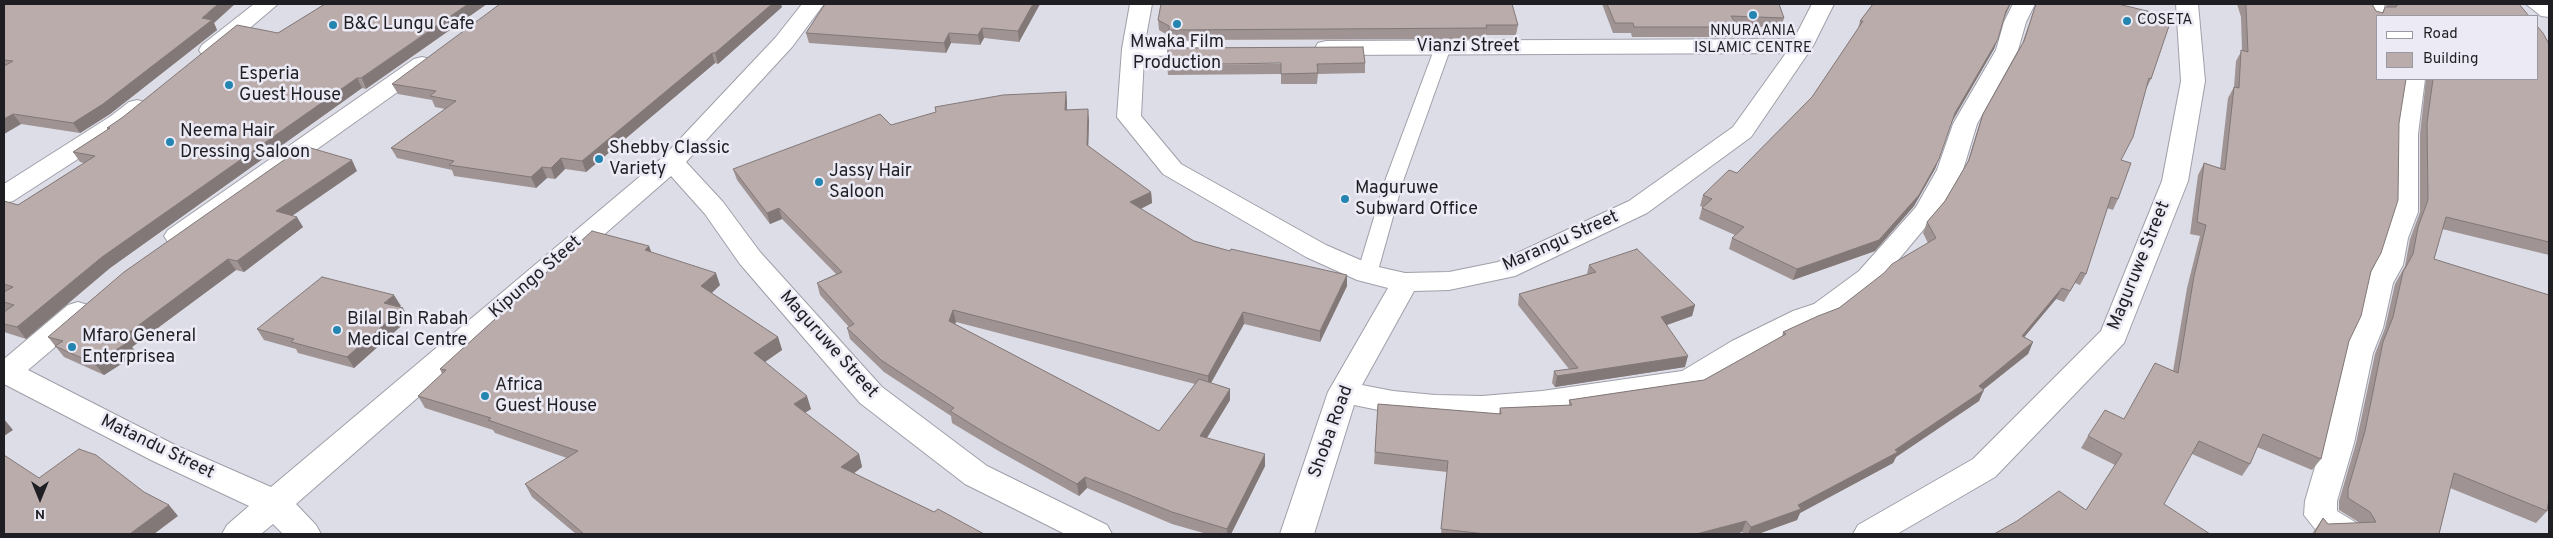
<!DOCTYPE html>
<html>
<head>
<meta charset="utf-8">
<style>
	body { margin:0 }
	#map { position:relative; width:2553px; height:538px; overflow:hidden; background:#dddde8; font-family:Overpass,sans-serif }
	canvas { display:block }
	.frame { position:absolute; inset:0; border:5px solid #1f1f23; pointer-events:none }
	.legend { position:absolute; left:2376px; top:15px; width:162px; height:65px; box-sizing:border-box; background:#ebeaf5; border:1px solid #9999a1; margin:0; padding:6px 9px; list-style:none; font-size:15px; color:#1f1f23 }
	.legend li { display:flex; align-items:center; gap:10px; height:25px }
	.legend b { width:25px; border:1px solid #9999a1 }
	.north { position:absolute; left:15px; top:473px; width:50px; height:50px; -webkit-text-stroke:4px #ebeaf5; paint-order:stroke; rotate:180deg; font-size:14px; font-weight:700; line-height:20px; text-align:center; color:#1f1f23 }
	.north::after { content:''; display:block; margin:auto; width:18px; height:22px; background:#1f1f23; clip-path:polygon(50% 0,100% 100%,50% 72%,0 100%) }
</style>
</head>
<body>
<div id="map">
<canvas width="2553" height="538"></canvas>
<div class="frame"></div>
<ul class="legend">
<li><b style="height:6px;background:#fff"></b>Road</li>
<li><b style="height:14px;background:#b9acab"></b>Building</li>
</ul>
<div class="north">N</div>
</div>
<script>
const context = document.querySelector('canvas').getContext('2d');
context.lineJoin = 'round';
const poly = rows => new Path2D(rows.map(r => 'M' + r).join(''));
function stroke(path, color, width, dash) { context.strokeStyle = color; context.lineWidth = width; context.lineCap = dash ? 'butt' : 'round'; context.setLineDash(dash || []); context.stroke(path); }
function paint(path, color) { context.fillStyle = color; context.fill(path, 'evenodd'); }
function label(font, color, halo, rows, align = 'center') {
  context.font = font + ' Overpass,sans-serif'; context.lineWidth = 5; context.setLineDash([]); context.textBaseline = 'middle'; context.strokeStyle = halo; context.fillStyle = color; for (const [text, x, y, turn = 0] of rows) {
    context.save(); context.translate(x, y); context.rotate((+turn || 0) * Math.PI / 180); context.textAlign = isNaN(turn) ? turn : align; if (halo) context.strokeText(text, 0, 0); context.fillText(text, 0, 0); context.restore();
  }
}
const lane = poly([
	[1443,42,1451,47,1403,181,1377,274,1374,279,1367,281,1360,279,1357,274,1385,181,1435,47,1443,42]
]);
const street = poly([
	[802,4,824,4,792,47,686,162,723,202,760,252,882,387,987,466,1107,525,1112,534,1065,534,965,484,860,403,740,264,705,214,671,176,296,504,316,525,321,534,283,534,273,524,261,534,222,534,227,525,249,506,153,461,4,384,4,359,68,305,78,302,88,305,92,312,88,319,28,370,175,445,271,487,663,157,776,37,802,4],
	[1130,4,1152,4,1145,42,1206,41,1214,43,1217,48,1214,53,1206,55,1144,56,1141,116,1181,164,1326,245,1374,266,1405,273,1449,272,1498,262,1629,201,1733,127,1786,53,1326,55,1318,53,1315,48,1318,43,1326,41,1794,39,1812,4,1834,4,1813,46,1751,137,1647,213,1515,276,1449,290,1414,291,1362,385,1393,391,1435,395,1482,396,1542,391,1682,371,1732,341,1793,311,1814,304,1859,271,1916,207,1937,170,1953,124,1996,50,2004,22,2013,4,2035,4,2026,22,2018,50,1977,124,1963,170,1939,211,1879,283,1834,318,1813,325,1752,355,1700,389,1689,392,1542,413,1482,418,1393,413,1354,405,1314,534,1280,534,1328,392,1388,288,1357,280,1306,257,1163,174,1117,117,1122,49,1130,4],
	[2176,4,2198,4,2205,81,2188,181,2124,343,1995,477,1897,534,1853,534,1858,525,1973,459,2101,331,2162,181,2181,81,2176,4],
	[2361,4,2383,4,2390,16,2377,16,2377,22,2371,21,2361,4],
	[2526,4,2549,4,2549,17,2541,16,2526,4],
	[422,57,430,59,433,64,430,69,186,242,177,245,168,242,164,236,168,230,414,59,422,57],
	[2401,79,2425,79,2418,134,2418,212,2408,238,2403,265,2393,283,2383,328,2373,353,2354,443,2337,501,2337,511,2360,525,2365,534,2319,534,2304,515,2305,501,2322,443,2343,353,2355,328,2365,283,2375,265,2382,238,2392,212,2394,134,2401,79]
]);
const secondary = poly([
	[254,4,278,4,218,55,210,57,202,55,199,50,202,45,254,4],
	[137,100,145,102,149,107,129,126,13,201,4,203,4,184,111,116,129,102,137,100]
]);
stroke(lane, '#9f9fa9', 2);
stroke(street, '#9f9fa9', 2);
stroke(secondary, '#9f9fa9', 2);
paint(lane, '#fff');
paint(street, '#fff');
paint(secondary, '#fff');
paint(poly([
	[4,4,214,23,217,30,110,114,80,133,21,124,4,134],
	[325,4,366,89,362,88,110,268,26,339,4,332,4,312,5,311,4,310,4,201,18,205,84,163,80,162,73,152,108,130,107,128,278,33],
	[1040,4,1019,42,984,38,980,45,951,43,946,53,809,43,806,33],
	[1602,4,1779,4,1784,18,1781,28,1737,26,1738,27,1735,37,1632,37,1631,33,1613,33],
	[1873,4,2011,4,2005,17,1994,49,1952,122,1935,169,1914,206,1875,251,1793,280,1729,249,1732,238,1735,235,1699,219,1702,208,1703,207,1700,206,1703,195,1737,173,1812,97,1858,29,1860,21],
	[2036,4,2118,4,2151,79,2146,89,2121,160,2118,199,2113,210,2107,208,2086,274,2080,285,2075,283,2064,302,2056,299,2024,337,2033,342,2028,354,1983,390,1979,401,1896,457,1893,463,1800,513,1797,520,1758,534,1744,534,1742,532,1735,534,1441,534,1447,472,1374,464,1378,404,1499,414,1500,408,1569,405,1569,400,1704,380,1782,337,1783,332,1839,308,1928,243,1923,233,1927,222,1945,201,1967,164,1979,125,1983,114,2022,44],
	[2237,4,2372,4,2376,11,2382,13,2385,7,2387,7,2385,4,2519,4,2377,16,2371,271,2349,341,2321,459,2312,470,2257,447,2250,464,2242,476,2192,454,2086,510,2115,465,2081,448,2088,436,2124,419,2173,371,2187,288,2200,236,2190,234,2198,175,2204,163,2220,168,2228,98,2234,87,2236,61,2242,50,2241,17],
	[782,7,718,64,715,63,586,172,565,169,555,179,547,178,536,188,454,176,452,170,397,158,391,148,445,109,435,107,432,100,398,94,392,84],
	[1158,20,1518,25,1516,35,1486,35,1486,39,1169,40,1169,36,1159,30],
	[2549,44,2549,255,2442,229,2434,259,2547,511,2536,523,2450,488,2439,534,2312,534,2323,518,2328,524,2360,523,2339,510,2339,501,2356,443,2375,354,2385,328,2395,284,2405,266,2410,239,2420,212,2420,134,2426,79,2537,79],
	[1365,63,1365,73,1318,74,1317,84,1281,84,1281,74,1168,75,1167,65],
	[1066,92,1067,103,1067,110,1089,120,1088,146,1151,192,1152,203,1141,209,1194,241,1230,251,1347,275,1347,286,1320,342,1244,324,1211,383,1230,389,1230,400,1207,438,1265,466,1231,534,1207,534,1172,524,1087,488,1079,496,1002,453,952,423,951,416,884,372,850,339,847,328,849,327,820,295,817,283,836,274,782,219,770,224,737,180,733,169,891,125],
	[956,322,1195,384,1159,431,955,324],
	[357,171,292,216,303,227,244,272,236,270,132,347,137,354,104,375,64,357,48,337],
	[649,246,651,252,720,285,712,293,778,337,782,350,765,362,811,409,805,413,859,454,862,467,854,473,934,512,984,534,576,534,532,497,525,484,567,458,495,433,493,430,425,408,418,396,442,374,440,369],
	[1589,265,1695,305,1692,316,1667,325,1685,367,1555,387,1552,383,1554,371,1569,369,1518,305,1519,294,1587,274],
	[401,306,399,307,409,319,354,368,298,353,296,349,264,340,257,329]
]), '#9f9493');
paint(poly([
	[218,4,235,4,214,23,217,30,110,114,80,133,73,123,202,18],
	[468,4,487,4,366,89,361,78],
	[770,4,781,4,782,7,718,64,715,53],
	[1033,4,1040,4,1019,42,1018,31],
	[982,28,984,38,980,45,978,35],
	[949,33,951,43,946,53,944,43],
	[1998,39,1994,49,1951,123,1955,113],
	[712,53,715,63,586,172,582,161],
	[357,78,362,88,110,268,26,339,17,327,102,257],
	[1066,92,1067,103,1066,121,1065,110],
	[1088,109,1089,120,1088,156,1087,145],
	[13,114,21,124,4,134,4,119],
	[561,158,565,169,555,179,551,168],
	[1939,159,1935,169,1914,206,1875,251,1793,280,1797,269],
	[352,160,357,171,283,222,276,211],
	[542,167,547,178,536,188,531,177],
	[1151,192,1152,203,1131,213,1130,202],
	[779,208,782,219,770,224,767,213],
	[297,217,303,227,244,272,237,261],
	[649,246,654,259,645,250],
	[228,259,236,270,132,347,137,354,104,375,95,364,120,339],
	[716,273,720,285,706,298,701,286],
	[1347,275,1347,286,1320,342,1320,331],
	[2062,288,2056,299,2016,347,2022,336],
	[394,295,401,306,390,315,384,303],
	[1695,305,1692,316,1658,328,1661,317],
	[403,308,409,319,354,368,347,357],
	[953,310,956,322,952,332,949,321],
	[1243,312,1244,324,1208,388,1208,376],
	[778,337,782,350,759,366,754,353],
	[2033,342,2028,354,1975,396,1984,390,1979,401,1896,457,1893,463,1800,513,1797,520,1758,534,1748,534,1751,527,1798,505,1895,450,1979,386],
	[1688,356,1685,367,1555,387,1557,376],
	[1230,389,1230,400,1201,447,1200,436],
	[807,396,811,409,798,417,794,404],
	[4,419,13,430,4,436],
	[859,454,862,467,845,480,841,467],
	[1265,454,1265,466,1231,534,1227,534,1227,529],
	[1085,477,1087,488,1079,496,1077,484],
	[169,505,178,516,154,534,132,534,131,533],
	[1746,521,1742,532,1735,534,1696,534]
]), '#827878');
const building = poly([
	[4,4,218,4,202,18,212,20,103,104,73,123,13,114,4,119,4,66,13,61,4,60,4,4],
	[325,4,468,4,361,78,357,78,102,257,17,327,4,324,4,312,14,305,4,302,4,292,13,287,4,284,4,201,18,205,95,156,73,152,110,128,107,128,123,117,237,25,278,33,325,4],
	[500,4,772,4,715,53,712,53,582,161,561,158,551,168,542,167,531,177,449,165,454,161,391,148,456,101,430,96,436,91,392,84,500,4],
	[825,4,1033,4,1018,31,982,28,978,35,949,33,944,43,806,33,825,4],
	[1161,4,1512,4,1518,25,1486,25,1487,28,1169,30,1169,26,1158,20,1161,4],
	[1607,4,1779,4,1784,18,1731,16,1738,27,1634,27,1633,23,1615,23,1607,4],
	[1873,4,2010,4,2006,11,1998,39,1955,113,1939,159,1919,195,1879,240,1797,269,1732,238,1744,227,1702,208,1712,199,1703,195,1729,170,1737,173,1812,97,1863,21,1860,21,1873,4],
	[2036,4,2118,4,2172,17,2151,79,2149,78,2133,137,2121,160,2131,163,2118,199,2111,197,2086,274,2081,272,2070,291,2062,288,2022,336,2033,342,1979,386,1984,390,1895,450,1898,452,1798,505,1801,509,1751,527,1746,521,1696,534,1486,534,1441,529,1448,461,1375,452,1378,404,1501,414,1500,408,1572,405,1569,400,1704,380,1786,334,1783,332,1818,316,1839,308,1884,273,1892,264,1936,238,1927,222,1945,201,1969,160,1983,114,2024,41,2036,4],
	[2246,4,2372,4,2376,11,2383,13,2385,7,2396,7,2398,4,2519,4,2529,16,2377,16,2377,79,2406,79,2399,123,2398,200,2381,253,2371,271,2361,316,2349,341,2321,459,2263,434,2250,464,2199,441,2164,504,2210,534,1994,534,2017,521,2059,491,2086,510,2122,454,2088,436,2105,410,2124,419,2155,363,2178,373,2194,276,2206,225,2197,222,2204,163,2225,170,2234,87,2239,88,2241,50,2248,52,2246,7,2246,4],
	[2537,26,2543,33,2549,44,2549,242,2446,217,2434,259,2549,295,2549,499,2547,511,2454,473,2439,534,2314,534,2323,518,2328,524,2376,522,2370,512,2348,498,2348,489,2365,431,2383,342,2393,317,2403,272,2413,254,2418,227,2428,200,2427,123,2433,79,2537,79,2537,26],
	[1363,47,1365,63,1317,64,1318,73,1281,74,1281,63,1167,65,1168,48,1363,47],
	[1066,92,1065,110,1088,109,1087,145,1151,192,1130,202,1194,241,1230,251,1231,249,1347,275,1320,331,1243,312,1208,376,953,310,949,321,1159,431,1199,379,1230,389,1200,436,1265,454,1227,529,1172,512,1085,477,1077,484,1000,442,950,411,954,408,881,360,847,328,854,324,817,283,842,272,779,208,767,213,733,169,880,114,891,125,936,112,935,107,1003,95,1066,92],
	[304,146,352,160,276,211,297,217,237,261,228,259,120,339,128,342,95,364,55,346,63,341,48,337,124,272,304,146],
	[592,231,649,246,645,250,716,273,701,286,778,337,754,353,807,396,794,404,859,454,841,467,934,512,938,509,984,534,584,534,525,484,578,451,488,420,491,418,418,396,446,370,440,369,592,231],
	[1637,249,1695,305,1661,317,1688,356,1557,376,1554,371,1578,368,1519,294,1596,272,1589,265,1637,249],
	[322,277,394,295,384,303,403,308,347,357,291,342,294,339,257,329,322,277],
	[79,449,96,455,144,492,169,505,131,533,134,534,4,534,4,455,39,478,79,449]
]);
paint(building, '#b9acab');
stroke(building, '#827878', 1);
for (const [x, y, r, color] of [
	[1753,15,5,"#2585b1"],
	[2127,21,5,"#2585b1"],
	[1177,24,5,"#2585b1"],
	[333,25,5,"#2585b1"],
	[229,85,5,"#2585b1"],
	[170,142,5,"#2585b1"],
	[599,159,5,"#2585b1"],
	[819,182,5,"#2585b1"],
	[1345,199,5,"#2585b1"],
	[337,330,5,"#2585b1"],
	[72,347,5,"#2585b1"],
	[485,396,5,"#2585b1"]
]) { const dot = new Path2D(); dot.arc(x, y, r, 0, 2 * Math.PI); context.fillStyle = color; context.fill(dot); stroke(dot, '#ebeaf5', 2); }
label('15px', '#1f1f23', '#ebeaf5', [
	["COSETA",2137,21],
	["NNURAANIA",1753,32,"center"],
	["ISLAMIC CENTRE",1753,49,"center"]
], 'left');
label('18px', '#1f1f23', '#ebeaf5', [
	["B&C Lungu Cafe",343,25],
	["Mwaka Film",1177,43,"center"],
	["Production",1177,64,"center"],
	["Esperia",239,75],
	["Guest House",239,96],
	["Neema Hair",180,132],
	["Dressing Saloon",180,153],
	["Shebby Classic",609,149],
	["Variety",609,170],
	["Jassy Hair",829,172],
	["Saloon",829,193],
	["Maguruwe",1355,189],
	["Subward Office",1355,210],
	["Bilal Bin Rabah",347,320],
	["Medical Centre",347,341],
	["Mfaro General",82,337],
	["Enterprisea",82,358],
	["Africa",495,386],
	["Guest House",495,407]
], 'left');
label('18px', '#1f1f23', '#ebeaf5', [
	["Vianzi Street",1468,47],
	["Marangu Street",1561,242,-24],
	["Maguruwe Street",2140,266,-68],
	["Kipungo Steet",536,278,-41],
	["Maguruwe Street",828,345,48],
	["Shoba Road",1332,432,-70],
	["Matandu Street",157,448,26]
]);
</script>
</body>
</html>
